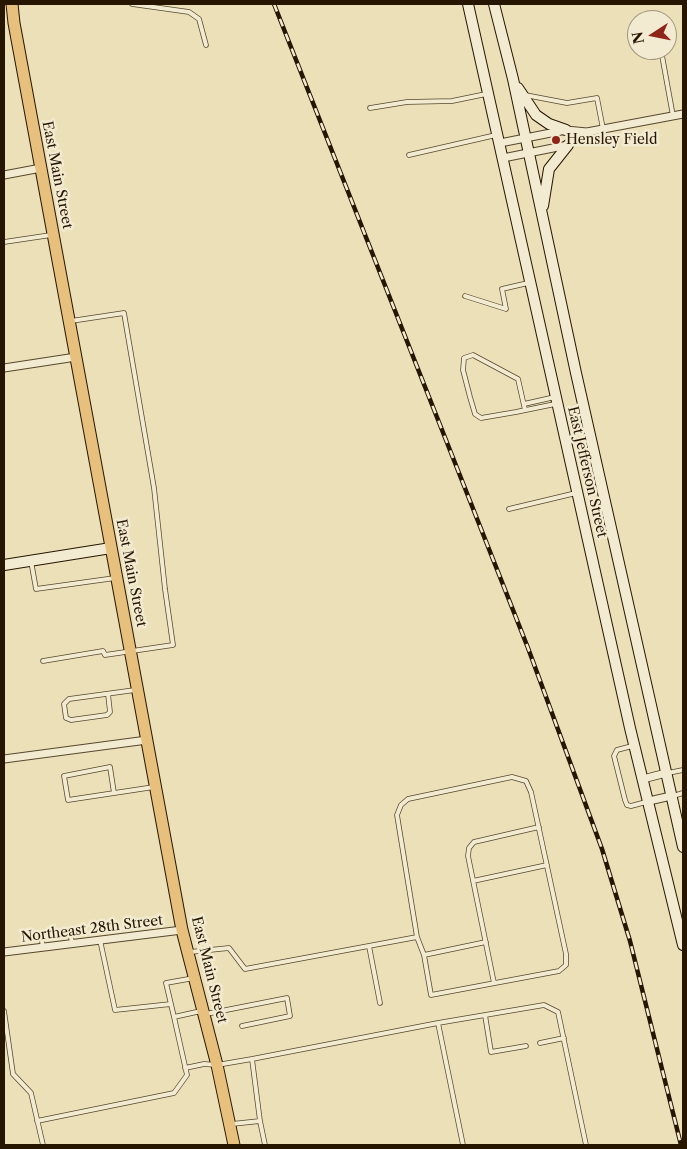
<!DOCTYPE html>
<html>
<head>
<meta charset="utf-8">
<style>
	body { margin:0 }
	#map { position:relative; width:687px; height:1149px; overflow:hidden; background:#ebe0b8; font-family:"Libre Caslon Text",serif }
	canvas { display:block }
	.frame { position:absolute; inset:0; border:5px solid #261600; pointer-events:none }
	.north { position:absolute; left:627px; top:10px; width:50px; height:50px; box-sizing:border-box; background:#f2ebd1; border:1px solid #a0967d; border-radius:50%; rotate:259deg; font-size:14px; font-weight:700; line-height:20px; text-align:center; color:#261600 }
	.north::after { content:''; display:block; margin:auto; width:18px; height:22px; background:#8f2418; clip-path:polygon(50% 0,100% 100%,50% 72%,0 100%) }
</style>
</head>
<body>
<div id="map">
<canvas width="687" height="1149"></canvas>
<div class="frame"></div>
<div class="north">N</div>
</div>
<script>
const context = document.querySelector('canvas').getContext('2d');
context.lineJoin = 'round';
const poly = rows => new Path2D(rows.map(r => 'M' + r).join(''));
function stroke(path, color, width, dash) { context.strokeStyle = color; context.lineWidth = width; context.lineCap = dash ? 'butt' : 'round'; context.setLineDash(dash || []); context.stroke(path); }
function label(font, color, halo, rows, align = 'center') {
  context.font = font + ' "Libre Caslon Text",serif'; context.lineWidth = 5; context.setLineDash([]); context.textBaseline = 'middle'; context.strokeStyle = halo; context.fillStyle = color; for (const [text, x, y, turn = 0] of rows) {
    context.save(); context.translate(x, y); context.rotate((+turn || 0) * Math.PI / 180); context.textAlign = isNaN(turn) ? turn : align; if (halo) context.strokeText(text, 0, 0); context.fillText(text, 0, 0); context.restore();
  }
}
const lane = poly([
	[132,4,189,12,199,19,206,45],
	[661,50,673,116],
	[525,95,567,103,597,98,603,129],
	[370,108,407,102,452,101,486,94],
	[409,155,496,135],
	[4,242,51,235],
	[465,296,506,309,502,289,528,283],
	[524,404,555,397],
	[525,410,518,379,473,355,464,358,463,370,470,397,475,414,481,418,516,412,555,404],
	[509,509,576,493],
	[31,561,36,589,115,578],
	[43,661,103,651,105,655,173,645,165,589,154,488,124,313,71,321],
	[108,694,110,712,107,715,71,720,66,718,64,704,69,699,135,690],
	[632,746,617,750,614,756,625,800,627,805,631,806,646,802],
	[668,773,683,770],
	[114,793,110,767,64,776,68,800,154,787],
	[673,796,683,793],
	[473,881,547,865],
	[100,940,115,1010,171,1004],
	[369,946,380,1003],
	[43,947,41,935,70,931,72,943],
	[190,952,229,948,245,969,417,937,424,955,431,995,559,971,566,965,566,954,531,792,526,781,512,777,408,799,401,805,397,815,417,937],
	[424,955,486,942],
	[494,983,468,856,469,848,474,842,539,827],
	[4,1011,13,1074,31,1093,43,1145],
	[206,1014,287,998,290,1016,242,1026],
	[485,1015,491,1052,526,1046],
	[174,1017,166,983,194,978],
	[438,1023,463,1145],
	[540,1043,564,1038],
	[185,1068,204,1064,217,1065,252,1059,438,1023,544,1005,558,1012,586,1145],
	[37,1121,174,1093,187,1075,174,1017,201,1011],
	[260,1121,265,1145],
	[232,1124,260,1121,252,1059]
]);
const street = poly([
	[500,143,566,130,587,132,683,114],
	[503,158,568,145,587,132],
	[4,175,41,168],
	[4,368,76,357],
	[4,759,147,740],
	[643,779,666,773],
	[649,801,671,796],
	[4,952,182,930]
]);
const secondary = poly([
	[468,4,630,728,683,945],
	[494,4,513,79,576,373,683,847],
	[518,88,536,115,549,124,566,130],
	[543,206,549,169,568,145],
	[4,565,111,548]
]);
const primary = poly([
	[12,4,14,23,182,930,217,1065,234,1145]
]);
stroke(lane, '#57482e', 5.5);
stroke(street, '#57482e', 9);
stroke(secondary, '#261600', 12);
stroke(primary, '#261600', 13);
stroke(lane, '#f2ebd1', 4);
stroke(street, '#f2ebd1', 7);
stroke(secondary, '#f2ebd1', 10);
stroke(primary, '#e6c07c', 11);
const rail = poly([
	[274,4,528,648,602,849,630,941,681,1145]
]);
stroke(rail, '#261600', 4.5);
stroke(rail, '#f2ebd1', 2.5, [8]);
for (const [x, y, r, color] of [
	[556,140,5,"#8f2418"]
]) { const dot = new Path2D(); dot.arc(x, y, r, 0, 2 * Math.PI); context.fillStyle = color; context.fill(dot); stroke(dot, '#f2ebd1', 2); }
label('14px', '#261600', '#f2ebd1', [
	["Hensley Field",566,140]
], 'left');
label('14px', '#261600', '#f2ebd1', [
	["East Main Street",57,175,79],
	["East Jefferson Street",587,472,77],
	["East Main Street",131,573,79],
	["Northeast 28th Street",92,929,-7],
	["East Main Street",209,970,76]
]);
</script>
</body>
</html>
